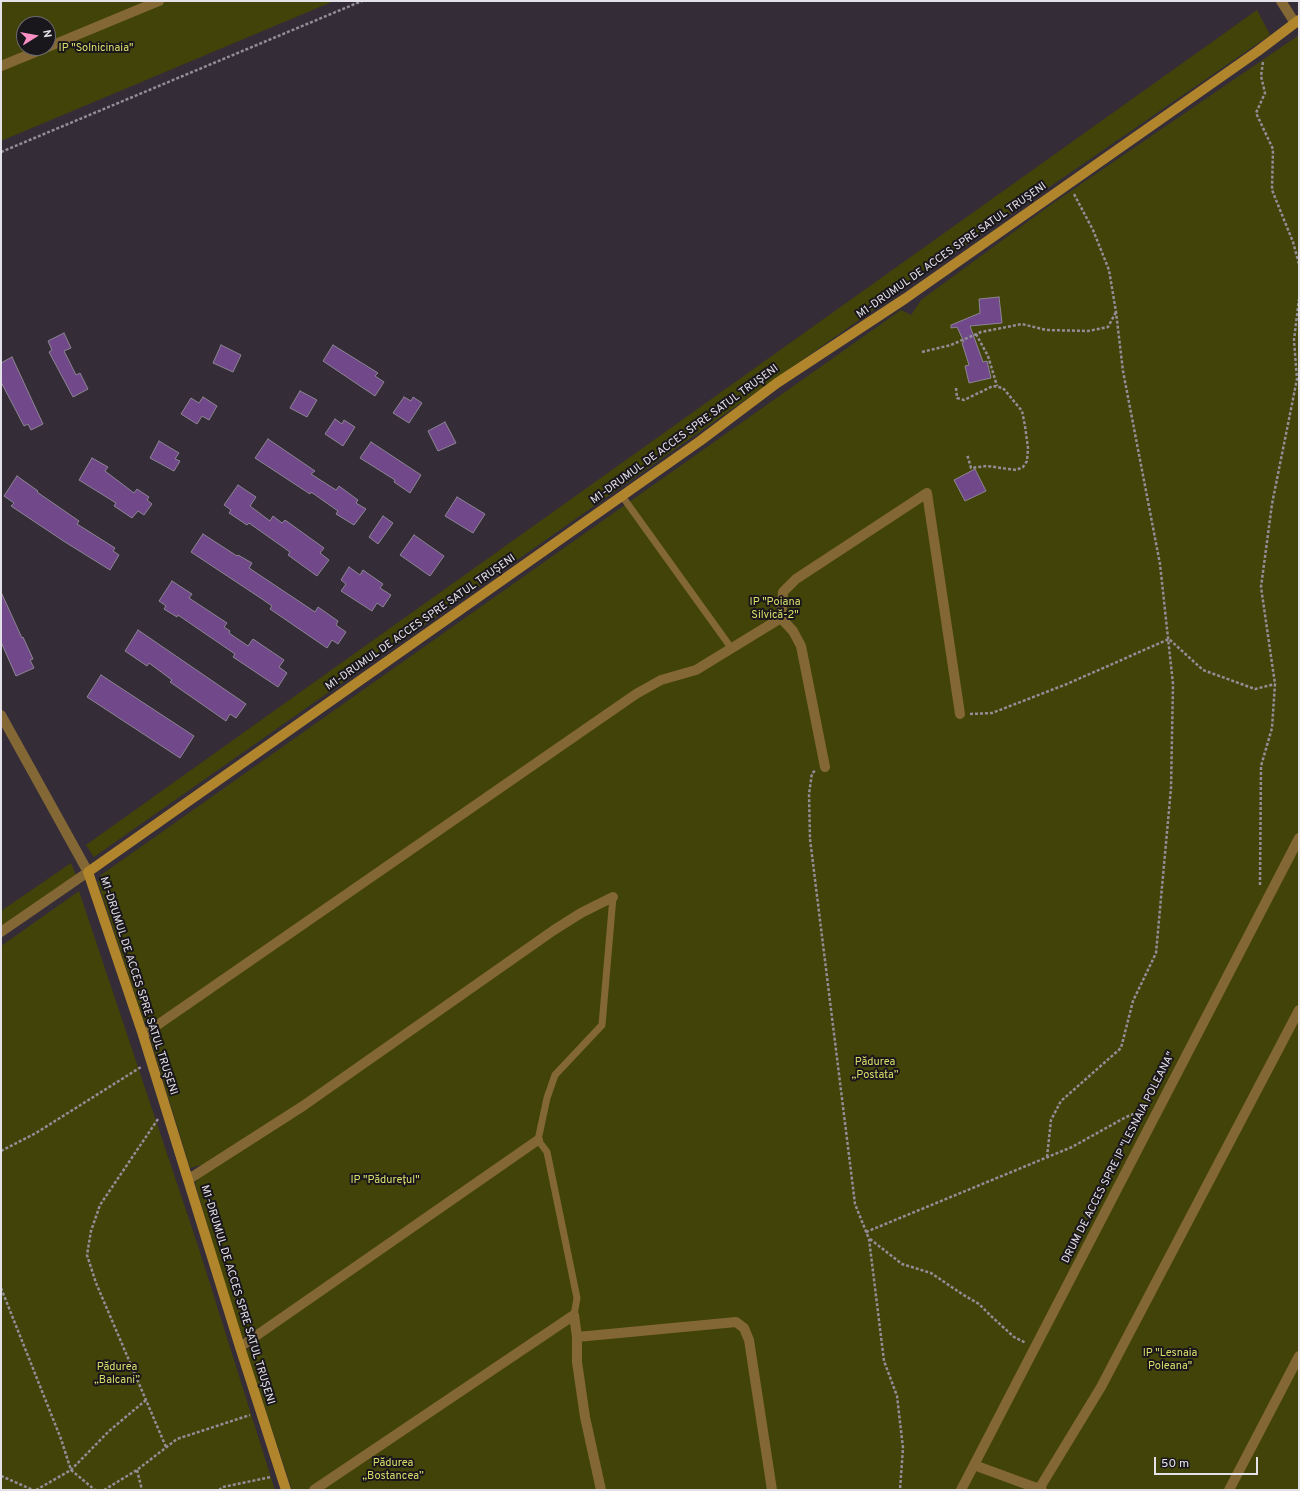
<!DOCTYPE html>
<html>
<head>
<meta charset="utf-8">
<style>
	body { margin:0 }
	#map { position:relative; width:1300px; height:1491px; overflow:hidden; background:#342d38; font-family:Overpass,sans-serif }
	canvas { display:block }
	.frame { position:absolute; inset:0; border:2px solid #e5e1e8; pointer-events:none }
	.north { position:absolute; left:16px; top:16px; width:40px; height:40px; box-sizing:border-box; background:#1a171c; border:1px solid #6b686e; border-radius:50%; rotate:79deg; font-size:11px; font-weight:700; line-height:16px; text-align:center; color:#e5e1e8 }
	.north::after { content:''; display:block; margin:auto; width:14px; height:18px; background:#fc8fc3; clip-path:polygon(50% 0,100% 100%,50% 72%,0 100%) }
	.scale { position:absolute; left:1154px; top:1457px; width:104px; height:18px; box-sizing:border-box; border:2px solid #e5e1e8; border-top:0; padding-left:5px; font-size:12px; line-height:14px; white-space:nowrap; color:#e5e1e8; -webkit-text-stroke:3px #1a171c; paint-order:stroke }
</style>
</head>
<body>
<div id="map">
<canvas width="1300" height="1491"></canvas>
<div class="frame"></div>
<div class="north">N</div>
<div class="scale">50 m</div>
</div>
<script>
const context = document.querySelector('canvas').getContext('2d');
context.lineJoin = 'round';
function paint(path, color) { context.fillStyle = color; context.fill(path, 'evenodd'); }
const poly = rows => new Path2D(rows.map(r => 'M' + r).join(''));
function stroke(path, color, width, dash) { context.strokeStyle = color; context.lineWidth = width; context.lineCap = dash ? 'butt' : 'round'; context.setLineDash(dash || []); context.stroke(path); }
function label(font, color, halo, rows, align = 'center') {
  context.font = font + ' Overpass,sans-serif'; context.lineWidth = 4; context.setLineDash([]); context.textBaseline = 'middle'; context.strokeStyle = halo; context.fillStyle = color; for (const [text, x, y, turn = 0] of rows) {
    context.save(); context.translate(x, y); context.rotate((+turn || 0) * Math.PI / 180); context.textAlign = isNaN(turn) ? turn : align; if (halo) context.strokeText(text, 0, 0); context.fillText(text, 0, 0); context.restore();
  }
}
paint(poly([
	[1,1,334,1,1,141],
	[24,24,48,24,48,48,24,48],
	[1257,10,1270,35,993,226,94,857,86,845],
	[1299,35,1299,1490,292,1490,246,1350,255,1343,252,1332,241,1339,195,1183,198,1178,204,1173,201,1165,190,1168,150,1038,155,1031,152,1023,144,1022,98,883,101,875,901,310,911,315,921,300,1049,206],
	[71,863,76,875,1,927,1,911],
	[79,891,199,1249,275,1490,1,1490,1,946]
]), '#414308');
const building = poly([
	[999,297,1002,323,970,326,983,362,987,361,991,378,969,383,965,366,969,365,962,343,964,342,957,327,951,328,951,325,980,313,979,299,999,297],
	[64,333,71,348,64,351,76,375,80,373,88,389,73,397,49,352,52,350,48,341,64,333],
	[221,345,241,355,233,372,213,363,221,345],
	[333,345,378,373,375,376,384,382,375,396,323,361,333,345],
	[12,357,43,424,31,430,28,424,24,426,1,382,1,363,12,357],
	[300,391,317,400,307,417,290,408,300,391],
	[203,397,217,406,209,420,202,416,197,424,181,414,191,398,199,403,203,397],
	[404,397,411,401,413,397,422,403,409,423,393,413,404,397],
	[335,419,342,424,344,420,355,427,343,446,325,434,335,419],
	[445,422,456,443,438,451,428,431,445,422],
	[268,439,315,471,311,474,336,490,339,486,358,500,356,503,366,509,354,525,336,514,338,511,311,492,310,494,255,458,268,439],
	[159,441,179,453,175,459,180,461,174,471,150,458,159,441],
	[371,442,421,475,410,493,394,482,395,480,360,458,371,442],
	[92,458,108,467,105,471,134,493,137,489,149,497,147,500,152,504,144,515,138,511,132,518,114,506,116,503,79,480,92,458],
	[975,469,986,491,965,501,954,480,975,469],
	[17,476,38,491,37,492,79,521,77,524,115,548,113,551,119,555,110,570,65,542,11,506,14,503,4,496,17,476],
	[238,485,256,497,250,506,270,521,273,516,282,523,285,520,324,548,320,553,329,560,317,576,288,555,290,552,249,523,247,525,229,513,231,510,224,505,238,485],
	[457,497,485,514,473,533,445,516,457,497],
	[383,516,393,523,378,544,369,537,383,516],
	[203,534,237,556,238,555,252,563,249,568,315,612,318,607,338,621,336,625,346,632,338,644,332,640,327,648,270,609,272,606,262,599,191,552,203,534],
	[414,535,444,556,430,576,400,555,414,535],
	[349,567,360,575,363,570,383,584,380,588,391,595,383,607,377,603,372,611,341,591,346,584,341,580,349,567],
	[172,581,192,594,189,598,227,623,224,627,230,631,229,633,248,646,253,639,284,660,279,667,287,673,278,687,233,657,235,654,178,615,177,617,164,609,166,606,159,601,172,581],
	[1,592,22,638,23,637,33,659,30,660,34,668,16,676,1,642,1,592],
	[138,630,246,704,236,718,230,714,226,721,170,682,172,680,149,663,147,666,125,651,138,630],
	[101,675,194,736,180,758,87,697,101,675]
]);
paint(building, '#71498a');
stroke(building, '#8c8592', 1);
stroke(poly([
	[1263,62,1261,76,1265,93,1256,113,1273,149,1272,190,1293,242,1299,264],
	[1,152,362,1],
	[976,334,988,356,997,386],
	[922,352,951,345,981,332,1022,324,1046,330,1088,331,1108,327,1116,312],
	[956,388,957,398,964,400,993,386,1003,388,1022,411,1025,426,1028,448,1027,461,1023,467,1016,470,987,466,971,468,967,454],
	[970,714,992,713,1067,684,1169,639,1203,670,1255,689,1275,684],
	[815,771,812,773,809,794,810,839,855,1204,869,1239,884,1361,897,1396,903,1448,900,1490],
	[1260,885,1261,766,1272,728,1275,684,1261,587,1272,504,1297,379,1294,340,1299,299],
	[158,1119,100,1205,91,1231,87,1255,96,1283,166,1447],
	[1,1151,36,1133,141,1067],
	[1047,1157,1051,1120,1061,1101,1121,1048,1133,1001,1156,953,1171,788,1173,684,1160,564,1123,371,1116,312,1109,270,1093,230,1074,194],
	[866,1232,1072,1147,1126,1117,1146,1109],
	[870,1239,902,1264,931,1273,962,1294,979,1304,991,1316,1014,1337,1026,1343],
	[1,1288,61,1439,71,1470,95,1490],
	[137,1470,142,1490],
	[1,1476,33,1490],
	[36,1490,71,1470,109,1431,146,1400],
	[104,1490,137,1470,177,1439,250,1415],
	[219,1490,223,1487,271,1477]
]), '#928d96', 2.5, [3, 2]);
stroke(poly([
	[622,496,732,649],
	[574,1315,577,1298,547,1152,538,1140,547,1098,555,1075,602,1025,613,897]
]), '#836734', 7);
stroke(poly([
	[1281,1,1295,23],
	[48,47,159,1],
	[1,66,45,48],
	[781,618,793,631,801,646,825,767],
	[1,715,88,872,1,932],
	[143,1035,636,694,661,680,696,670,781,618,783,592,796,579,927,493,960,714],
	[189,1179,303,1106,554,930,581,913,613,897],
	[577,1337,736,1322,744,1328,749,1340,772,1490],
	[240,1347,538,1140],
	[974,1465,1042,1490],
	[1039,1489,1101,1387,1299,1010],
	[314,1490,574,1315,577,1337,577,1362,585,1417,601,1490],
	[961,1490,1299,838],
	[1229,1490,1299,1356]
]), '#836734', 10);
stroke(poly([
	[286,1490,240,1347,143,1035,88,872,700,441,777,383,906,298,1258,51,1299,20]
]), '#b1852b', 10);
label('11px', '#dadf6a', '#1a171c', [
	["IP \"Solnicinaia\"",96,49],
	["IP \"Poiana",775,603],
	["Silvică-2\"",775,616],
	["Pădurea",875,1063],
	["„Postata”",875,1076],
	["IP \"Pădurețul\"",385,1181],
	["IP \"Lesnaia",1170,1354],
	["Poleana\"",1170,1367],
	["Pădurea",117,1368],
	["„Balcani”",117,1381],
	["Pădurea",393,1464],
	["„Bostancea”",393,1477]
]);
label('11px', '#e5e1e8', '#1a171c', [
	["M1-DRUMUL DE ACCES SPRE SATUL TRUȘENI",952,251,-35],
	["M1-DRUMUL DE ACCES SPRE SATUL TRUȘENI",685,435,-36],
	["M1-DRUMUL DE ACCES SPRE SATUL TRUȘENI",421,623,-35],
	["M1-DRUMUL DE ACCES SPRE SATUL TRUȘENI",138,986,72],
	["DRUM DE ACCES SPRE IP \"LESNAIA POLEANA\"",1119,1158,-63],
	["M1-DRUMUL DE ACCES SPRE SATUL TRUȘENI",237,1295,73]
]);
</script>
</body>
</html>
